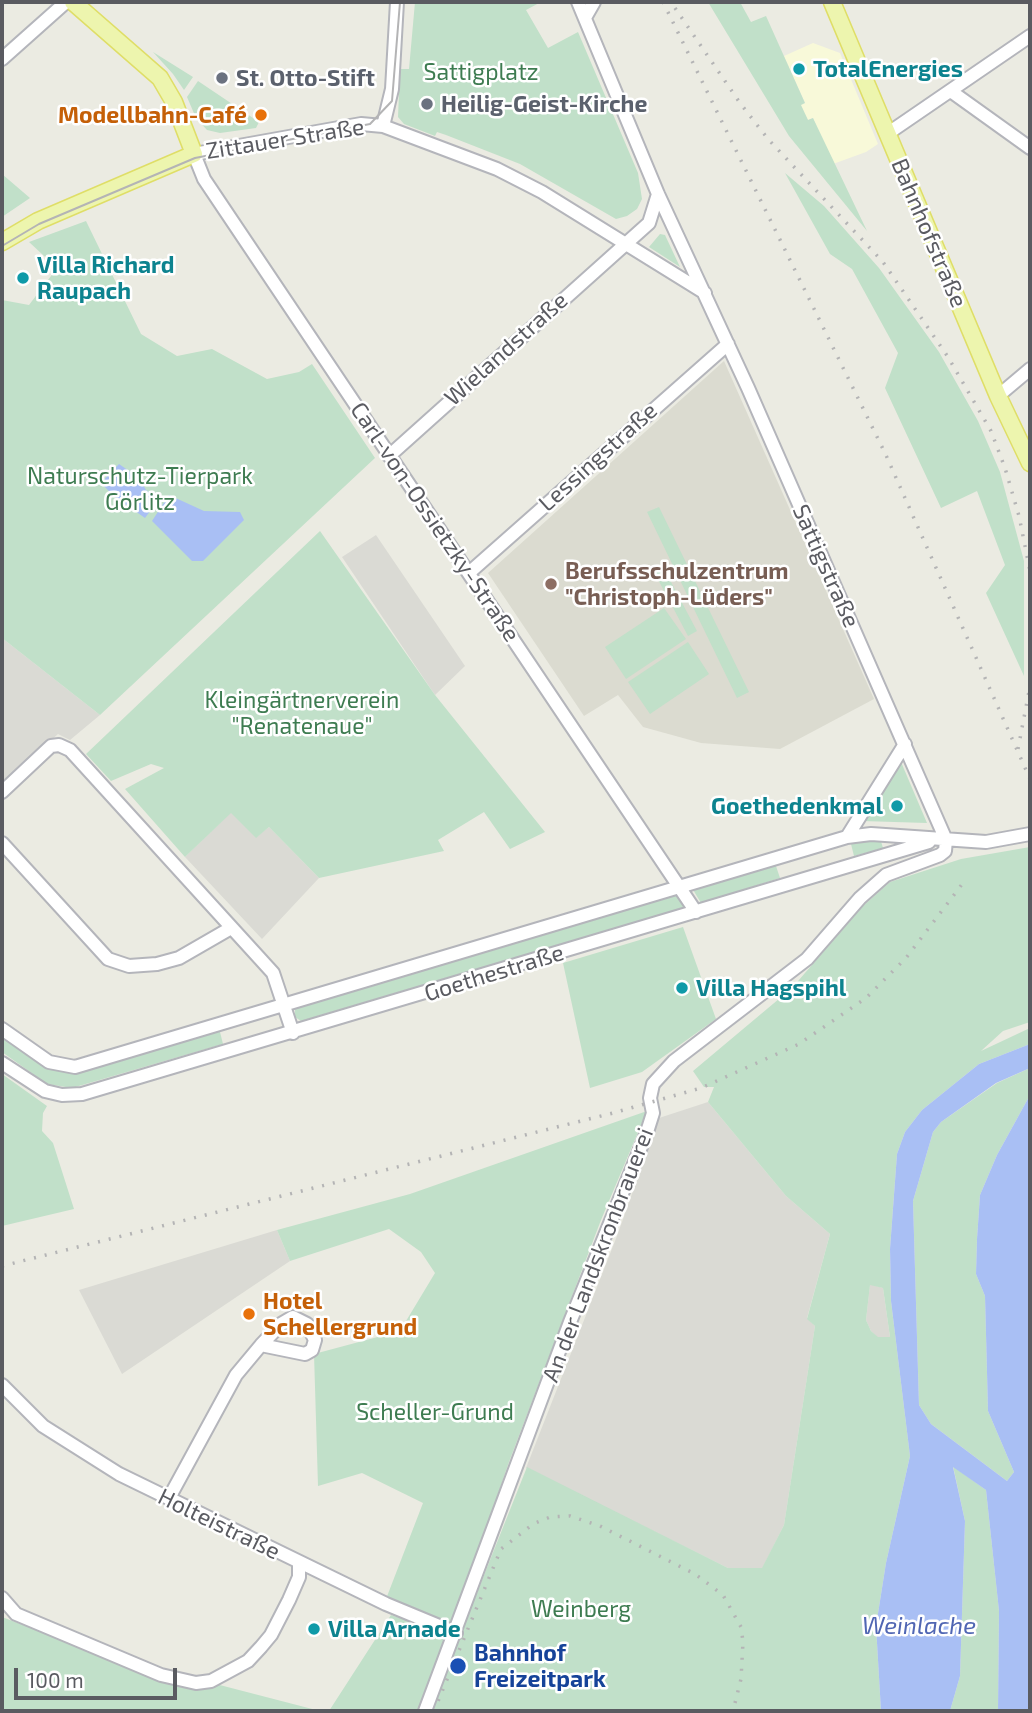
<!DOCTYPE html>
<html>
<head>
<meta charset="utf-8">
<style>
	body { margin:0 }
	#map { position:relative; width:1032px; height:1713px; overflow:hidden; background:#ebebe2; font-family:"Exo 2",sans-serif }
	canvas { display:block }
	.frame { position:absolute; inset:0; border:4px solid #5a5b61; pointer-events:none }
	.scale { position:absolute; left:14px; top:1668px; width:163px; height:32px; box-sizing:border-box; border:4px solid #5a5b61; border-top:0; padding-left:9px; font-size:21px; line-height:24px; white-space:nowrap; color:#5a5b61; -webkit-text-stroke:5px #fff; paint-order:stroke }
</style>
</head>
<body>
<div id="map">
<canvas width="1032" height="1713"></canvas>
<div class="frame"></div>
<div class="scale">100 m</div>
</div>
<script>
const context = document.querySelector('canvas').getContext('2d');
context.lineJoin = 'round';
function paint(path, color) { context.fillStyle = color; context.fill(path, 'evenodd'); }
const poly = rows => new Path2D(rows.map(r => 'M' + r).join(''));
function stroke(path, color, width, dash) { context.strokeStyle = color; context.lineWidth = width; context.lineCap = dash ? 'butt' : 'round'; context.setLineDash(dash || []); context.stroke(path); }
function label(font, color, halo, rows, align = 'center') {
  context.font = font + ' "Exo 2",sans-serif'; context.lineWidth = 5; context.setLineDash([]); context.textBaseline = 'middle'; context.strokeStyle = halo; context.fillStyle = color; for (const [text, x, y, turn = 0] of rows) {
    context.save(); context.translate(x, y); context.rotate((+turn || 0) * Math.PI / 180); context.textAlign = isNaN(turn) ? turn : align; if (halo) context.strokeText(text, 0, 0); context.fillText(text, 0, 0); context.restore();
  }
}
paint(poly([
	[813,43,840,53,878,144,866,152,833,164,813,118,808,120,800,105,805,103,784,56]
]), '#f8f9d9');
paint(poly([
	[376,535,465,666,435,695,342,557],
	[2,638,100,715,70,740,58,734,2,784],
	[231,812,256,837,269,827,319,878,262,939,185,857],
	[708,1102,786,1196,830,1234,807,1318,815,1326,784,1525,762,1569,728,1568,526,1468,617,1236,659,1118],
	[277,1230,290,1261,122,1374,79,1290],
	[870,1284,883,1288,890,1337,878,1338,871,1331,866,1320]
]), '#dadad4');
paint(poly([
	[724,361,874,699,780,749,701,743,643,727,618,695,584,716,488,573]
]), '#dbdbd0');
paint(poly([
	[415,2,541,2,526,10,548,48,578,32,638,173,642,199,637,209,627,216,616,219,520,164,446,135,437,132,435,136,404,124,398,117,400,69,409,69],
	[708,2,740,2,751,22,766,16,805,103,801,105,808,120,813,118,867,231,789,136],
	[153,52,193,77,184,90,173,74],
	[198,81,259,122,256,128,220,133,207,130,196,118,187,97],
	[785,173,824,206,879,268,939,352,978,421,1000,472,1024,561,1024,676,986,593,1005,565,977,491,941,508,885,388,898,353,852,269,830,254],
	[2,174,30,198,2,217],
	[86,221,141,334,177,356,212,349,267,379,299,372,312,364,375,458,100,715,2,638,2,300,29,305,57,268,29,242],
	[660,234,665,235,680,267,649,247],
	[659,507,749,692,737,698,647,512],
	[320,531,435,695,545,832,510,849,484,812,438,840,444,851,319,878,269,827,256,838,231,813,185,857,125,789,164,768,151,764,111,781,86,754],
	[662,565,697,631,688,636,653,570],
	[664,608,686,639,626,679,605,647],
	[688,642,709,674,650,714,628,682],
	[901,762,927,823,862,821],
	[880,838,883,848,854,856,850,840],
	[1030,847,1030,1022,1003,1031,981,1051,1030,1028,1030,1044,979,1064,922,1110,905,1132,897,1154,890,1249,891,1301,910,1456,886,1563,876,1626,881,1711,430,1711,527,1467,728,1568,762,1568,784,1525,815,1326,807,1319,830,1234,786,1196,708,1102,714,1087,704,1087,693,1071,792,988,863,906,890,882,961,859],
	[870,1285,883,1288,890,1337,878,1337,871,1331,866,1320],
	[775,863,780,878,701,903,692,888],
	[675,893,685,907,301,1021,295,1017,295,1005],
	[683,927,716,1019,642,1072,590,1088,563,963],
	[219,1028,223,1044,72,1088,47,1084,2,1052,2,1033,47,1065,67,1073],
	[1030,1068,1030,1095,997,1155,980,1195,977,1239,976,1274,985,1296,988,1411,1014,1472,1007,1481,931,1424,919,1405,913,1201,933,1132,941,1122,997,1083],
	[2,1074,47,1106,43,1113,42,1131,53,1143,74,1209,2,1226],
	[647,1111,601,1220,509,1462,452,1627,386,1599,423,1503,362,1473,318,1486,314,1354,400,1331,435,1273,421,1252,389,1229,290,1261,277,1230,410,1194],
	[953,1466,986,1490,999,1611,998,1711,950,1711,960,1676,965,1521],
	[391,1615,450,1635,421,1711,329,1711],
	[2,1617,177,1683,212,1683,320,1711,2,1711]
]), '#c1e0c9');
paint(poly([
	[119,464,139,478,146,490,159,499,145,518,115,497,101,483],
	[169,495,204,511,240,512,244,520,203,561,192,561,152,521],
	[1030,1044,1030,1068,996,1083,941,1122,933,1132,913,1201,919,1405,931,1424,1007,1481,1014,1472,988,1411,985,1296,976,1274,977,1239,980,1195,997,1155,1030,1095,1030,1711,998,1711,999,1611,986,1490,953,1467,965,1521,960,1676,950,1711,881,1711,876,1626,886,1563,910,1456,891,1301,890,1249,897,1154,905,1132,922,1110,979,1064]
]), '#a9bff4');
const minor = poly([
	[586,16,594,2],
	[2,59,66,2],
	[952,92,1030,148],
	[383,126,392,89,397,2],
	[887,134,1030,36],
	[998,396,1030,369],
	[389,456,649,223,658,194],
	[470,572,728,344],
	[2,792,51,746,59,745,70,750,273,973,293,1033],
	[847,837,905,744],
	[2,843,108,959,129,966,157,964,179,958,231,928],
	[696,912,204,179,194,154,361,124,383,126,497,169,542,192,705,293],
	[2,1029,49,1062,75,1067,847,837,871,834,986,842,1030,834],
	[2,1063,45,1091,62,1095,82,1094,929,842],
	[2,1385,43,1426,119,1474,386,1604,456,1633],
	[169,1498,236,1375,261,1345,305,1354,312,1350,315,1340,307,1324,293,1317,281,1324,261,1345],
	[2,1598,16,1614,161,1675,196,1683,211,1681,248,1661,261,1647,271,1635,289,1600,299,1577,299,1563],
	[425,1711,570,1322,647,1132,653,1113,650,1098,653,1084,674,1061,807,959,860,898,886,875,940,855,945,851,946,840,748,388,658,194,578,2]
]);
const major = poly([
	[832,2,998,396,1030,463],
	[2,242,38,221,194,154,174,102,160,78,73,2]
]);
stroke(minor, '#b4b5bb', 16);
stroke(major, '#dfde67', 19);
stroke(minor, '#fff', 12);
stroke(major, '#edf5ae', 16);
stroke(poly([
	[2,246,39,224,195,158,370,124,392,101,400,2]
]), '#b4b4b5', 2);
stroke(poly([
	[663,2,885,453,1030,779],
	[675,8,740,103,768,139,883,262,948,357,991,431,1005,468,1019,516,1030,571],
	[1018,749,1030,686],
	[2,1266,613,1113,701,1088,799,1044,866,998,906,958,966,879],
	[434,1711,501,1549,533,1524,550,1517,570,1516,600,1526,695,1574,723,1595,741,1627,743,1642,741,1679,733,1711]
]), '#b4b4b5', 3.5, [2, 9]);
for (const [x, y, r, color] of [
	[799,69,7,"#0f9aa8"],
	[222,78,7,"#6b7280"],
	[427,104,7,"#6b7280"],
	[261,115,7,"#e8710a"],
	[23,278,7,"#0f9aa8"],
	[551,584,7,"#8d6e63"],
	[897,806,7,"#0f9aa8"],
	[682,988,7,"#0f9aa8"],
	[249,1314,7,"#e8710a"],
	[314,1629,7,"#0f9aa8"],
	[458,1666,9,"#1a4fb4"]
]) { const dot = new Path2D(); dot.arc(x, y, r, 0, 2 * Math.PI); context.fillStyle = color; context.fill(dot); stroke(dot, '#fff', 2.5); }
label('bold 23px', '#0d838f', '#fff', [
	["TotalEnergies",813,69],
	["Villa Richard",37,265],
	["Raupach",37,291],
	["Goethedenkmal",883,806,"right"],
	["Villa Hagspihl",696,988],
	["Villa Arnade",328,1629]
], 'left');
label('23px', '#3e7c51', '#fff', [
	["Sattigplatz",481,72],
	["Naturschutz-Tierpark",140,476],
	["Görlitz",140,502],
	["Kleingärtnerverein",302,700],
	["\"Renatenaue\"",302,726],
	["Scheller-Grund",435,1412],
	["Weinberg",581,1609]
]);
label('bold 23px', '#5b616d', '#fff', [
	["St. Otto-Stift",236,78],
	["Heilig-Geist-Kirche",441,104]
], 'left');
label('bold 23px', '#c56008', '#fff', [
	["Modellbahn-Café",247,115],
	["Hotel",263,1301,"left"],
	["Schellergrund",263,1327,"left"]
], 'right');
label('23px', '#5a5b61', '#fff', [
	["Zittauer Straße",285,139,-9],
	["Bahnhofstraße",929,233,67],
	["Wielandstraße",506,349,-42],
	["Lessingstraße",598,457,-42],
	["Carl-von-Ossietzky-Straße",435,522,56],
	["Sattigstraße",826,566,66],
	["Goethestraße",494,973,-17],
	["An der Landskronbrauerei",598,1255,-69],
	["Holteistraße",219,1524,26]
]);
label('bold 23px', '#785e54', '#fff', [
	["Berufsschulzentrum",565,571],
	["\"Christoph-Lüders\"",565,597]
], 'left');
label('bold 23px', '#164399', '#fff', [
	["Bahnhof",474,1653],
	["Freizeitpark",474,1679]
], 'left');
label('italic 24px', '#5066b3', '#fff', [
	["Weinlache",919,1626]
]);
</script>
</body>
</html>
